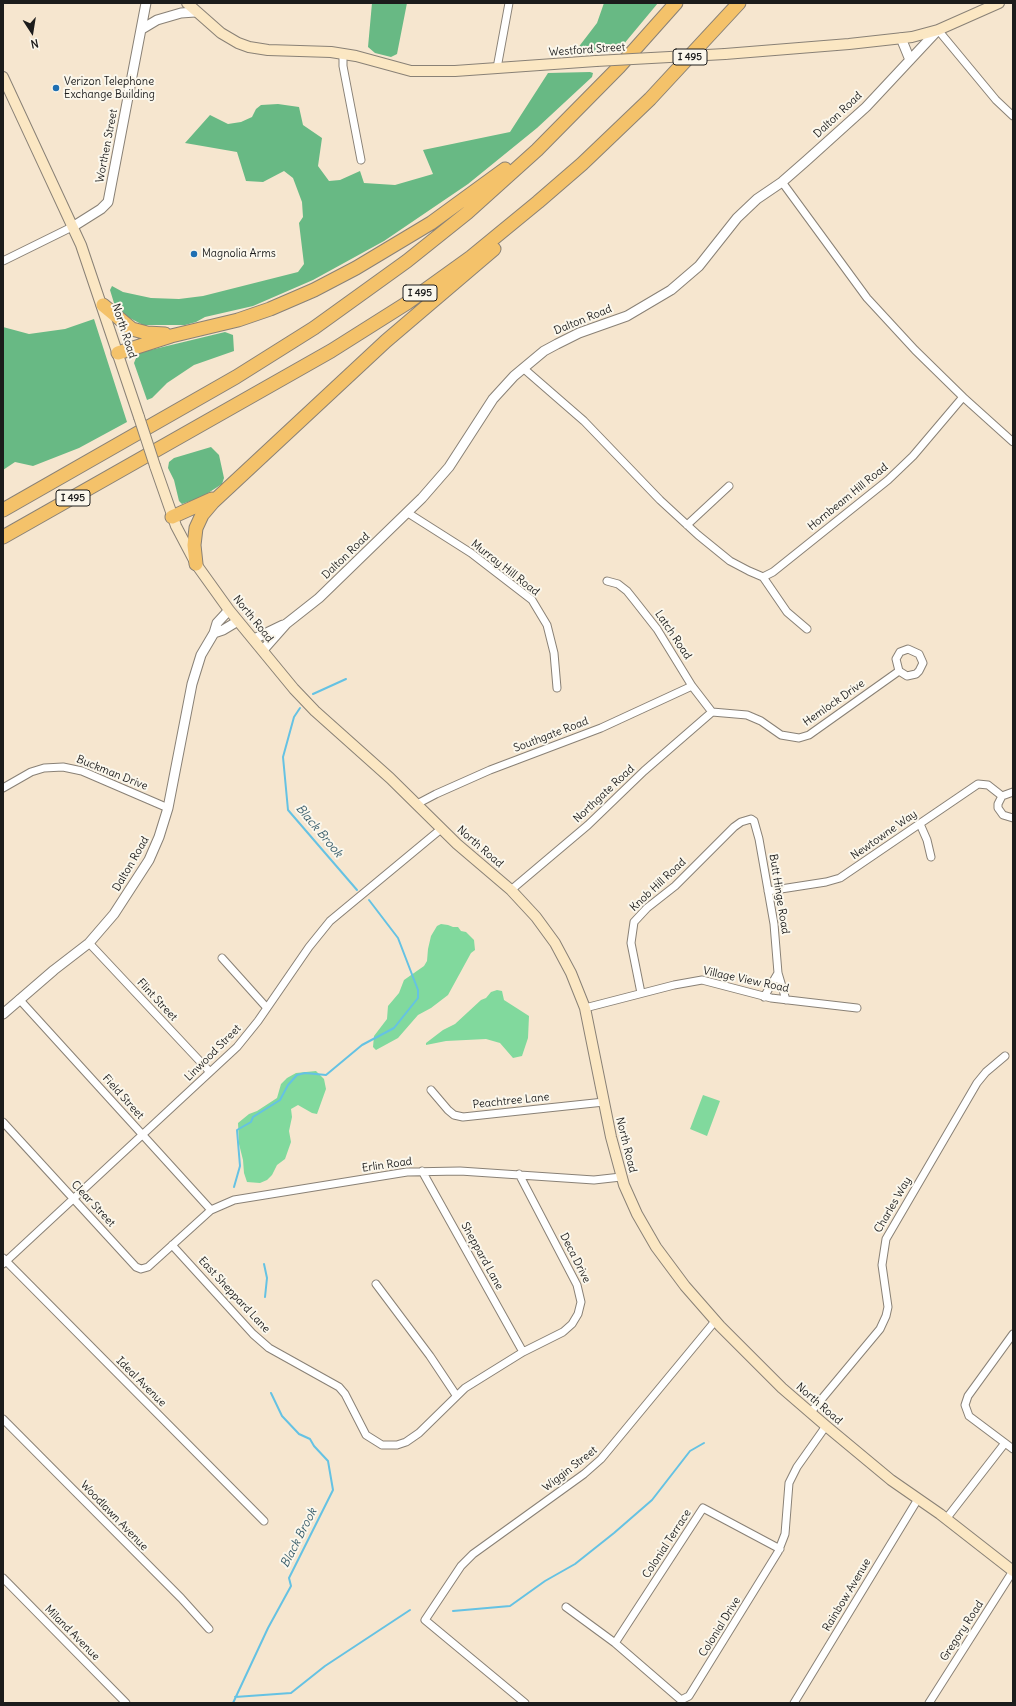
<!DOCTYPE html>
<html>
<head>
<meta charset="utf-8">
<style>
	body { margin:0 }
	#map { position:relative; width:1016px; height:1706px; overflow:hidden; background:#f6e6cf; font-family:Delius,sans-serif }
	canvas { display:block }
	.frame { position:absolute; inset:0; border:4px solid #1c1c1c; pointer-events:none }
	.north { position:absolute; left:12px; top:12px; width:40px; height:40px; -webkit-text-stroke:3px #fbf7ec; paint-order:stroke; rotate:168deg; font-size:11px; font-weight:700; line-height:16px; text-align:center; color:#1c1c1c }
	.north::after { content:''; display:block; margin:auto; width:14px; height:18px; background:#1c1c1c; clip-path:polygon(50% 0,100% 100%,50% 72%,0 100%) }
</style>
</head>
<body>
<div id="map">
<canvas width="1016" height="1706"></canvas>
<div class="frame"></div>
<div class="north">N</div>
</div>
<script>
const context = document.querySelector('canvas').getContext('2d');
context.lineJoin = 'round';
function paint(path, color) { context.fillStyle = color; context.fill(path, 'evenodd'); }
const poly = rows => new Path2D(rows.map(r => 'M' + r).join(''));
function stroke(path, color, width, dash) { context.strokeStyle = color; context.lineWidth = width; context.lineCap = dash ? 'butt' : 'round'; context.setLineDash(dash || []); context.stroke(path); }
function label(font, color, halo, rows, align = 'center') {
  context.font = font + ' Delius,sans-serif'; context.lineWidth = 4; context.setLineDash([]); context.textBaseline = 'middle'; context.strokeStyle = halo; context.fillStyle = color; for (const [text, x, y, turn = 0] of rows) {
    context.save(); context.translate(x, y); context.rotate((+turn || 0) * Math.PI / 180); context.textAlign = isNaN(turn) ? turn : align; if (halo) context.strokeText(text, 0, 0); context.fillText(text, 0, 0); context.restore();
  }
}
paint(poly([
	[441,924,448,925,453,927,458,927,461,931,466,932,474,940,475,950,471,953,448,995,431,1008,418,1015,398,1038,376,1050,373,1047,374,1036,387,1019,388,1006,399,993,404,980,424,966,427,961,428,949,431,936,437,926],
	[497,990,502,991,504,1000,529,1016,528,1038,522,1056,513,1058,500,1043,486,1039,446,1041,426,1045,426,1043,443,1030,455,1024,481,1000,486,998,491,992],
	[316,1071,324,1079,326,1089,317,1114,312,1113,298,1105,291,1109,292,1117,289,1131,291,1142,285,1159,277,1165,272,1175,267,1180,260,1183,247,1182,244,1173,243,1160,239,1144,238,1123,249,1114,257,1111,277,1098,281,1084,287,1078,296,1073],
	[703,1095,720,1101,707,1136,690,1129]
]), '#81d99d');
paint(poly([
	[372,3,407,3,397,54,391,57,375,53,368,47],
	[604,3,658,3,618,51,574,53,597,23],
	[590,72,593,73,592,77,537,128,468,184,384,241,313,280,253,306,205,317,196,322,185,325,143,325,124,315,114,303,110,290,112,286,123,292,151,298,179,299,203,296,298,272,304,264,299,223,303,217,302,202,293,178,284,171,263,182,246,181,237,152,185,143,210,115,228,124,241,122,252,117,256,109,261,105,278,104,299,107,303,125,322,138,318,166,329,181,340,180,360,171,364,183,395,185,433,174,423,150,510,132,548,73],
	[94,319,127,422,79,448,33,466,15,462,3,470,3,327,29,334,65,329],
	[225,332,233,335,234,351,194,365,167,383,152,398,147,400,134,363,138,353],
	[211,447,219,455,224,478,222,484,202,497,182,504,179,501,174,480,168,468,169,462,174,458]
]), '#68b984');
stroke(poly([
	[313,694,346,679],
	[300,708,294,717,283,757,288,810,357,890],
	[234,1187,240,1166,237,1130,251,1122,253,1117,280,1100,288,1085,297,1075,305,1073,326,1075,362,1045,394,1028,418,998,418,990,398,938,369,900],
	[264,1264,267,1278,265,1297],
	[453,1611,510,1606,545,1581,575,1564,614,1533,652,1500,690,1451,704,1443],
	[235,1697,291,1693,325,1666,410,1610],
	[233,1703,268,1628,291,1586,289,1578,333,1490,328,1461,314,1446,310,1439,299,1434,282,1416,271,1393]
]), '#65c2e3', 2);
const minor = poly([
	[938,30,996,100,1013,116],
	[343,53,343,66,361,160],
	[497,68,509,3],
	[3,261,74,226],
	[523,368,584,421,660,500,698,535,730,561,749,571,763,577,773,572,888,480,913,456,963,397,915,350,867,298,782,182],
	[963,397,1013,442],
	[408,513,471,553,532,600,547,625,554,653,557,688],
	[687,525,729,486],
	[763,577,787,612,807,629],
	[607,581,618,584,627,591,635,601,657,629,692,686,712,712],
	[712,712,747,715,761,721,781,735,799,738,809,735,899,671,907,676,916,674,919,671,923,663,919,654,908,649,900,652,896,659,899,671],
	[3,788,31,772,44,768,63,767,82,771,168,808],
	[1013,792,1002,796,998,804,998,808,1003,815,1013,818],
	[417,804,436,794,490,770,601,728,692,686],
	[920,824,927,840,931,857],
	[511,890,588,825,644,771,712,712],
	[768,891,826,882,840,878,978,784,988,785,1002,796],
	[89,943,210,1072],
	[222,958,267,1008],
	[641,993,631,943,634,922,647,908,675,886,734,827,741,822,751,819,754,821,759,839,774,924,778,973,786,1000],
	[764,997,778,973],
	[19,999,211,1210],
	[585,1008,674,985,702,980,771,998,857,1008],
	[431,1090,448,1110,454,1115,463,1117,604,1102],
	[3,1122,136,1267,141,1269,148,1267,211,1210,234,1200,407,1172,460,1171,594,1180,621,1177],
	[422,1171,523,1352],
	[172,1245,253,1334,269,1348,339,1387,345,1394,366,1435,382,1445,397,1445,406,1442,419,1433,465,1388,523,1352,563,1332,572,1324,578,1314,581,1302,577,1285,519,1174],
	[3,1258,264,1521],
	[3,1264,237,1047,258,1021,309,947,330,921,441,829],
	[376,1284,430,1356,456,1395],
	[1013,1334,968,1396,965,1405,969,1416,1013,1449],
	[810,1413,880,1329,886,1316,888,1307,882,1265,886,1239,977,1083,986,1072,1005,1056],
	[3,1419,181,1598,209,1629],
	[946,1519,1005,1443],
	[3,1578,126,1703],
	[566,1607,615,1643,681,1700,689,1696,778,1552,785,1534,789,1483,797,1467,826,1426],
	[615,1643,703,1508,780,1549],
	[525,1703,425,1620,461,1566,473,1554,584,1474,601,1459,716,1320],
	[794,1703,918,1499],
	[929,1703,1013,1571]
]);
const tertiary = poly([
	[142,29,157,20,181,13,195,12],
	[901,38,910,60],
	[74,226,101,209,108,202,146,3],
	[214,633,223,630,238,621],
	[254,639,283,625],
	[263,650,286,624,319,598,422,498,449,467,493,399,514,376,544,351,557,344,579,333,627,316,671,290,699,266,737,218,757,199,782,182,806,161,866,107,938,30],
	[3,1014,54,970,89,943,114,914,149,860,159,837,168,808,192,684,201,655,214,633,217,623,229,610]
]);
const secondary = poly([
	[187,3,221,33,238,43,249,47,268,50,331,52,356,56,411,71,455,71,596,61],
	[725,54,849,44,912,37,938,30,999,3],
	[3,77,81,245,139,417],
	[155,466,176,526,196,564,229,610,294,689,315,711,390,778,457,844,511,890,536,917,555,943,571,973,585,1008,611,1137,624,1185,637,1214,656,1247,685,1286,720,1326,782,1388,826,1426,891,1480,940,1514,1013,1571]
]);
const motorway = poly([
	[103,305,132,329,147,333,165,334],
	[118,353,171,336,238,320,270,309,314,290,356,268,431,223,505,169],
	[3,510,236,377,314,328,407,261,467,213,537,150,619,67,676,3],
	[172,517,212,499],
	[3,537,331,351,407,303,471,257,538,202,582,164,650,99,739,3],
	[196,564,194,545,196,528,202,515,213,502,386,341,494,249]
]);
stroke(minor, '#898176', 9);
stroke(tertiary, '#898176', 11);
stroke(secondary, '#898176', 12);
stroke(motorway, '#898176', 15);
stroke(minor, '#fff', 7);
stroke(tertiary, '#fff', 9);
stroke(secondary, '#fbe7c3', 10);
stroke(motorway, '#f4c26a', 13);
const secondaryBridge = poly([
	[596,61,725,54],
	[139,417,155,466]
]);
stroke(secondaryBridge, '#898176', 12, []);
stroke(secondaryBridge, '#fbe7c3', 10);
for (const [x, y, r, color] of [
	[56,88,4,"#1f6fb2"],
	[194,254,4,"#1f6fb2"]
]) { const dot = new Path2D(); dot.arc(x, y, r, 0, 2 * Math.PI); context.fillStyle = color; context.fill(dot); stroke(dot, '#fbf7ec', 1.5); }
for (const [x, y, w] of [
	[690,57,34],
	[420,293,34],
	[73,498,34]
]) { const box = new Path2D(); box.roundRect(x - w / 2, y - 8, w, 16, 3); context.fillStyle = '#fbf7ec'; context.fill(box); stroke(box, '#1c1c1c', 1); }
label('bold 10px', '#1c1c1c', null, [
	["I 495",690,57],
	["I 495",420,293],
	["I 495",73,498]
]);
label('11px', '#1c1c1c', '#fbf7ec', [
	["Westford Street",587,50,-4],
	["Dalton Road",838,115,-43],
	["Worthen Street",107,146,-79],
	["Dalton Road",583,320,-22],
	["North Road",124,331,72],
	["Hornbeam Hill Road",848,497,-39],
	["Dalton Road",346,556,-44],
	["Murray Hill Road",505,568,38],
	["North Road",253,619,51],
	["Latch Road",673,635,56],
	["Hemlock Drive",834,703,-35],
	["Southgate Road",551,735,-21],
	["Buckman Drive",112,773,22],
	["Northgate Road",604,794,-43],
	["Newtowne Way",884,835,-35],
	["North Road",480,847,41],
	["Dalton Road",131,864,-60],
	["Knob Hill Road",658,885,-43],
	["Butt Hinge Road",779,894,81],
	["Village View Road",746,980,12],
	["Flint Street",157,1000,47],
	["Linwood Street",213,1053,-45],
	["Field Street",123,1097,48],
	["Peachtree Lane",511,1101,-6],
	["North Road",626,1145,76],
	["Erlin Road",387,1165,-8],
	["Clear Street",93,1204,47],
	["Charles Way",893,1205,-60],
	["Sheppard Lane",482,1256,61],
	["Deca Drive",575,1258,63],
	["East Sheppard Lane",234,1295,47],
	["Ideal Avenue",141,1382,45],
	["North Road",819,1404,41],
	["Wiggin Street",570,1469,-38],
	["Woodlawn Avenue",114,1516,46],
	["Colonial Terrace",667,1544,-57],
	["Rainbow Avenue",847,1595,-59],
	["Colonial Drive",720,1627,-58],
	["Gregory Road",962,1631,-57],
	["Miland Avenue",72,1633,45]
]);
label('11px', '#1c1c1c', '#fbf7ec', [
	["Verizon Telephone",64,82],
	["Exchange Building",64,95],
	["Magnolia Arms",202,254]
], 'left');
label('italic 12px', '#395e6c', '#fbf7ec', [
	["Black Brook",319,831,50],
	["Black Brook",299,1538,-63]
]);
</script>
</body>
</html>
